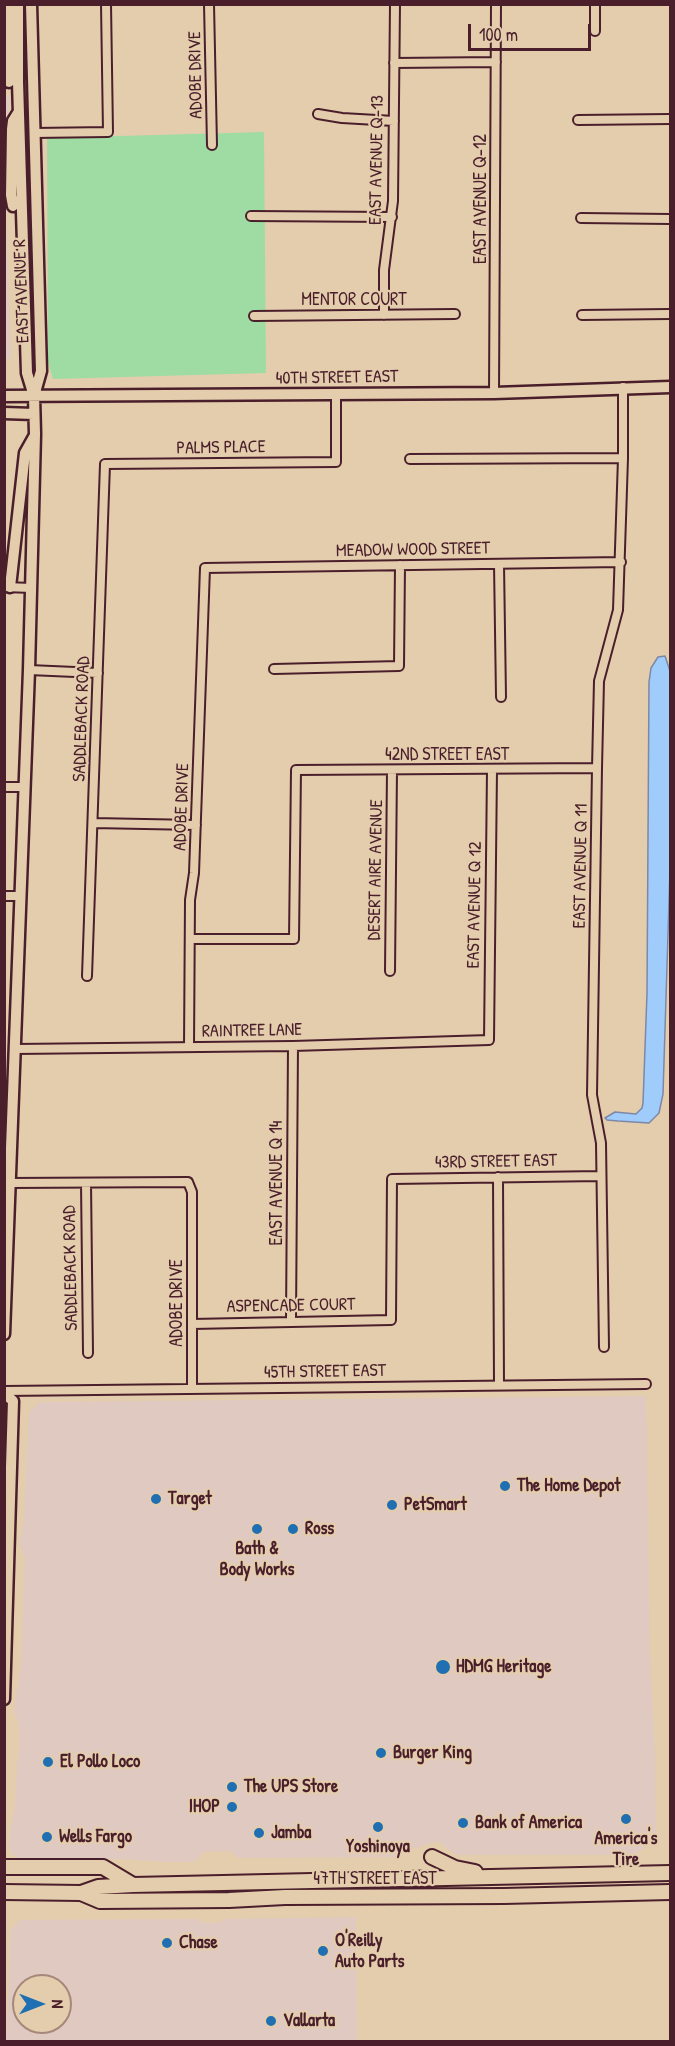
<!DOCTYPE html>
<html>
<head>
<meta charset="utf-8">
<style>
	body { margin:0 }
	#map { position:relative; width:675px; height:2046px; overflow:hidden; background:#e4cdad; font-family:"Patrick Hand",sans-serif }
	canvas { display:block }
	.frame { position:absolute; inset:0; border:6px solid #4a1f2b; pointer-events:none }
	.north { position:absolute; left:12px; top:1974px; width:60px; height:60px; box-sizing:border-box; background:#e4cdad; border:2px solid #a68779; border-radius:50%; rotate:90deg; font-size:16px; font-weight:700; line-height:24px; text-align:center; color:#4a1f2b }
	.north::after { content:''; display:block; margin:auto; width:21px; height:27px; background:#1f6fb2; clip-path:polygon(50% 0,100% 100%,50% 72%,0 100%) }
	.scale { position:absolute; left:468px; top:24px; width:123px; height:27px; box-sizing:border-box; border:3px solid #4a1f2b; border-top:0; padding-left:8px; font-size:18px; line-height:21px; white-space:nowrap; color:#4a1f2b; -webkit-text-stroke:4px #e4cdad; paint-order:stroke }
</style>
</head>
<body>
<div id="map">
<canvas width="675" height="2046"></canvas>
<div class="frame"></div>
<div class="north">N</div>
<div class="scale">100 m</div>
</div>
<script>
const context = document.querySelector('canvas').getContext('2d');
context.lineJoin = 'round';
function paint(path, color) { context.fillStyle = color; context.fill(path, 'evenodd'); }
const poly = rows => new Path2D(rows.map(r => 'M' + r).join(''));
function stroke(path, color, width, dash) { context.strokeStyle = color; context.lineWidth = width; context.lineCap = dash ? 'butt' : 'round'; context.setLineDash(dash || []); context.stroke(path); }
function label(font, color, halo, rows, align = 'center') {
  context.font = font + ' "Patrick Hand",sans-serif'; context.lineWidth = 4.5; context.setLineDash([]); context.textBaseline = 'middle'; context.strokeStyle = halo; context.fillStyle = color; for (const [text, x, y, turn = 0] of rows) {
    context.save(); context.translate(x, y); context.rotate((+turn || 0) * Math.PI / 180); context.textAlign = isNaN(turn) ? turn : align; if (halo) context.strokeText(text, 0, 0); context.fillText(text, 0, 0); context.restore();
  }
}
paint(poly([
	[4,79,6,96,10,97,6,147,5,194,11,356,5,363],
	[646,1396,650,1654,655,1753,656,1841,633,1855,456,1855,438,1841,409,1850,401,1857,238,1858,231,1851,204,1852,193,1862,167,1862,124,1859,19,1861,9,1849,10,1831,15,1808,17,1761,19,1751,19,1724,14,1711,21,1665,25,1556,19,1544,24,1521,29,1413,39,1402],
	[356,1917,357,2041,6,2041,11,1930,20,1920,198,1919,202,1923,221,1922,223,1919],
	[24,1986,60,1986,60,2022,24,2022]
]), '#e0c9c1');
paint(poly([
	[264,132,266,373,53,379,48,362,48,351,47,138]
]), '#9edca4');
const water = poly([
	[665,656,670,671,670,870,663,1094,659,1113,649,1123,618,1121,607,1120,605,1118,615,1112,636,1114,642,1108,643,1103,647,993,649,682,651,668,658,657,665,656]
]);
paint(water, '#9fccfa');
stroke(water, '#7d87a7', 1.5);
const street = poly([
	[209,4,212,145],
	[595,4,595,31],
	[394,63,496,62],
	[318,114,342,118,394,121],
	[578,120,670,119],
	[34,133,108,132,106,4],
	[251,216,392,217],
	[581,218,670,219],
	[384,315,384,270,393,201,395,4],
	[582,315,670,314],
	[254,316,455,314],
	[494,393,496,4],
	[410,459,623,458],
	[499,564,501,697],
	[4,587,32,588],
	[274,669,399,666,400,565],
	[29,670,98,673],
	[4,787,24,787],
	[93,823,196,825],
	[4,896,20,896],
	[190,939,294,939,296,770,597,768],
	[390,971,392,770],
	[87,976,105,464,336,462,336,395],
	[189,1047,190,900,194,873,205,568,621,562],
	[15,1049,293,1046,489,1040,492,770],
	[498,1177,499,1385],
	[9,1183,188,1182,192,1192,192,1389],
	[86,1183,88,1353],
	[291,1320,293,1046],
	[192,1324,391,1320,392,1179,601,1176],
	[604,1347,601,1143,592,1095,597,768,599,681,618,610,623,458,623,387],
	[4,1391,646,1384]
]);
const secondary = poly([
	[31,4,41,371,34,396],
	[9,82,10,4],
	[13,206,11,195,12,129,13,121,18,113],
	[4,396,494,393,670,387],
	[4,413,34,414],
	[10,587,25,453,34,437],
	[4,1334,29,670,35,434,34,396,27,373,18,82,18,4],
	[4,1393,13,1401,4,1699]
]);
const highway = poly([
	[432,1857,455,1868,475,1872],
	[4,1867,103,1867,133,1885],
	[4,1892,81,1893,100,1901,229,1900,285,1897,504,1896,670,1892],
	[81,1893,98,1887,133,1885,670,1873]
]);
stroke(street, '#4a1f2b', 12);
stroke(secondary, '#4a1f2b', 15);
stroke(highway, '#4a1f2b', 18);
stroke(street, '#e4cdad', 8);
stroke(secondary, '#e4cdad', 10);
stroke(highway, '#e4cdad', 14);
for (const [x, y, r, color] of [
	[505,1486,6,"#1f6fb2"],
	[156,1499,6,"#1f6fb2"],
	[392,1505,6,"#1f6fb2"],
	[257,1529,6,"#1f6fb2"],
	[293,1529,6,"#1f6fb2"],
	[443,1667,8,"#1f6fb2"],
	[381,1753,6,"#1f6fb2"],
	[48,1762,6,"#1f6fb2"],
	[232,1787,6,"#1f6fb2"],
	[232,1807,6,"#1f6fb2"],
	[626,1819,6,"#1f6fb2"],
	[463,1823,6,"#1f6fb2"],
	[378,1827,6,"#1f6fb2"],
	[259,1833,6,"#1f6fb2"],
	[47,1837,6,"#1f6fb2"],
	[167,1943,6,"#1f6fb2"],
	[323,1951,6,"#1f6fb2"],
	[271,2021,6,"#1f6fb2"]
]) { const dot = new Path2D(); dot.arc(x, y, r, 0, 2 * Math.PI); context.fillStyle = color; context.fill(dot); stroke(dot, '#e4cdad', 2); }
label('18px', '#4a1f2b', '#e4cdad', [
	["ADOBE DRIVE",196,75,-91],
	["EAST AVENUE Q-13",377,160,-89],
	["EAST AVENUE Q-12",481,199,-90],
	["EAST AVENUE R",22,291,-92],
	["MENTOR COURT",354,300],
	["40TH STREET EAST",337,378,-1],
	["PALMS PLACE",221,448,-1],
	["MEADOW WOOD STREET",413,550,-1],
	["SADDLEBACK ROAD",82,719,-88],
	["42ND STREET EAST",447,755],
	["ADOBE DRIVE",182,807,-88],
	["EAST AVENUE Q 11",581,866,-89],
	["DESERT AIRE AVENUE",376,870,-89],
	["EAST AVENUE Q 12",475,905,-89],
	["RAINTREE LANE",252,1031,-1],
	["43RD STREET EAST",496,1162,-1],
	["EAST AVENUE Q 14",277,1183,-90],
	["SADDLEBACK ROAD",71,1268,-91],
	["ADOBE DRIVE",177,1303,-90],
	["ASPENCADE COURT",291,1306,-1],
	["45TH STREET EAST",325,1372,-1],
	["47TH STREET EAST",375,1879]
]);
label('bold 18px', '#4a1f2b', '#e4cdad', [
	["The Home Depot",517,1486],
	["Target",168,1499],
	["PetSmart",404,1505],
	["Ross",305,1529],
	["Bath &",257,1549,"center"],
	["Body Works",257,1570,"center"],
	["HDMG Heritage",456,1667],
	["Burger King",393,1753],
	["El Pollo Loco",60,1762],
	["The UPS Store",244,1787],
	["IHOP",220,1807,"right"],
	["Bank of America",475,1823],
	["Jamba",271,1833],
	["Wells Fargo",59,1837],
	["America's",626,1839,"center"],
	["Tire",626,1860,"center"],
	["Yoshinoya",378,1847,"center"],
	["O'Reilly",335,1941],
	["Auto Parts",335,1962],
	["Chase",179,1943],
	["Vallarta",283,2021]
], 'left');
</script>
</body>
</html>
